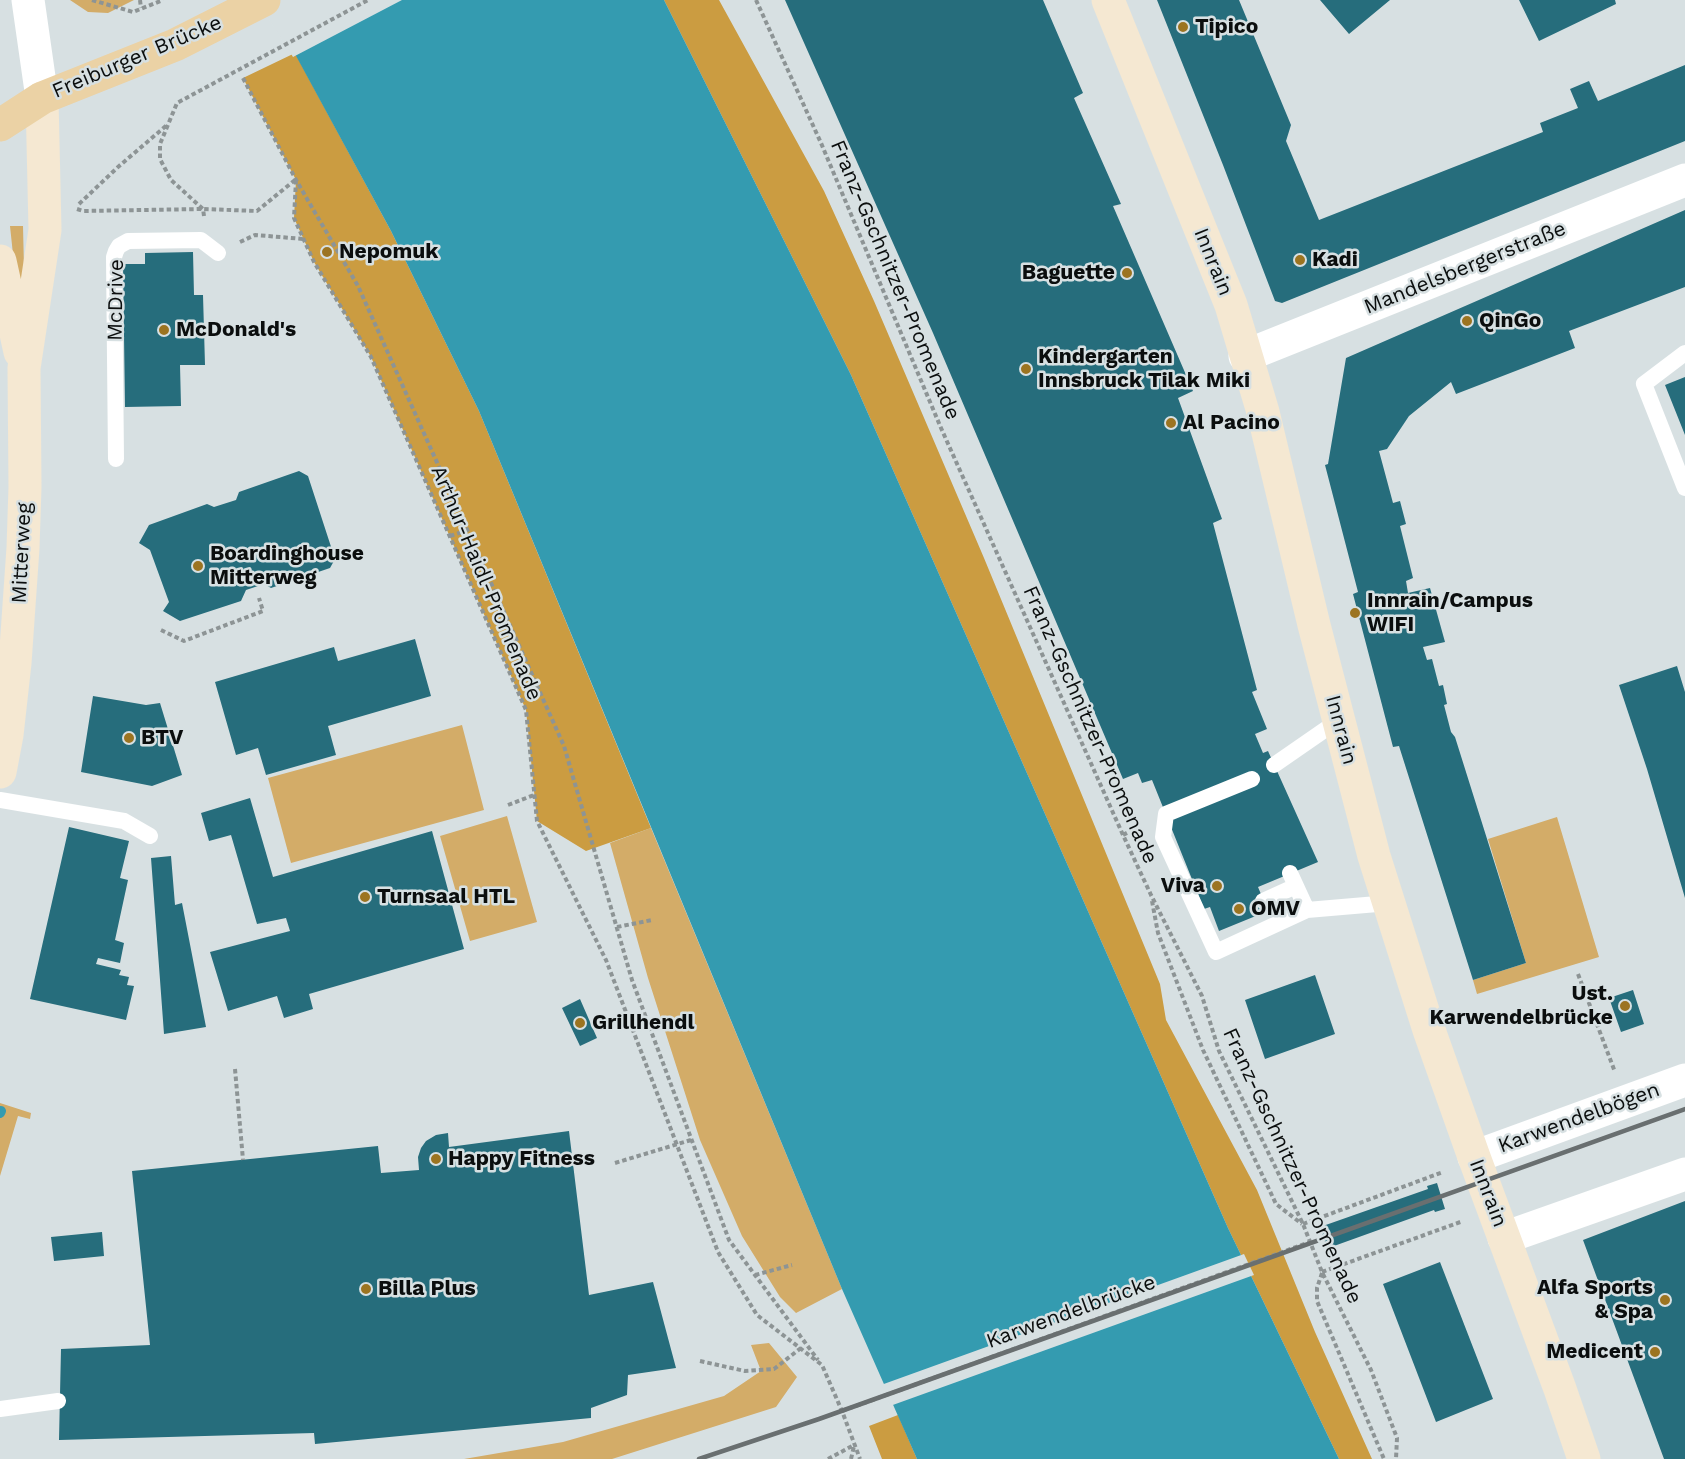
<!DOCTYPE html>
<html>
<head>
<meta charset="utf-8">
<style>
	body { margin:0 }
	canvas { display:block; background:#d7e0e2 }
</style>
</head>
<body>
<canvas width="1685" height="1459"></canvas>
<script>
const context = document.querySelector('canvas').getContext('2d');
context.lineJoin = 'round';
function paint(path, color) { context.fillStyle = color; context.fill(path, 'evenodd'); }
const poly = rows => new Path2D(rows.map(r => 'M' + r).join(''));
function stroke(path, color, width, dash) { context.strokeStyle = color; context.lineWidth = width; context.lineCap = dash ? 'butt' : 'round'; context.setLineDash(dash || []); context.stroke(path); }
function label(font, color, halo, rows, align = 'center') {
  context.font = font + ' "Work Sans",sans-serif'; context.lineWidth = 5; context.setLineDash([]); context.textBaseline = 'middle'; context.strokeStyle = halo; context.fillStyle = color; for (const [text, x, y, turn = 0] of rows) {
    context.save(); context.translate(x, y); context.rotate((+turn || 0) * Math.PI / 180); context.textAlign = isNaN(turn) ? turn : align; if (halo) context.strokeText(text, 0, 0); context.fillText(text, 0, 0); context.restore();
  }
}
paint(poly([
	[70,0,134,0,108,13,88,12],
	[10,226,23,226,25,311,19,311],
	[462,725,484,810,291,863,268,778],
	[507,816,537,922,470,941,440,836],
	[1557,817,1599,957,1477,994,1473,980,1526,963,1488,839],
	[651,828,842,1289,796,1313,780,1297,742,1236,700,1140,648,978,610,843],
	[0,1103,31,1113,30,1119,18,1116,0,1176],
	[769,1343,797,1377,776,1407,612,1459,464,1459,563,1442,724,1396,761,1371,751,1345]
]), '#d3ac68');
paint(poly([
	[664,0,719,0,824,191,874,301,984,558,1160,984,1166,1020,1257,1190,1315,1332,1372,1459,1339,1459,1228,1228,851,375],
	[295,53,391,231,479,411,651,828,586,851,537,821,526,710,371,357,314,262,294,218,296,180,243,78],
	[898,1415,917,1459,882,1459,869,1426]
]), '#cb9c41');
paint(poly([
	[260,0,664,0,851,375,1228,1228,1339,1459,917,1459,842,1289,479,411,391,231,295,54]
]), '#349bb0');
paint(poly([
	[257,0,402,0,293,57],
	[1244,1254,1254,1275,890,1406,881,1385]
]), '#d7e0e2');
stroke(poly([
	[0,1113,1,1111]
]), '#349bb0', 10);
paint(poly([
	[785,0,1043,0,1083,93,1074,98,1121,204,1113,206,1193,391,1178,398,1222,519,1213,523,1257,690,1252,692,1267,729,1255,734,1263,753,1268,751,1318,862,1258,887,1268,911,1219,931,1210,907,1204,909,1152,780,1142,783,1138,773,1123,779,933,333],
	[1157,0,1239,0,1291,125,1286,141,1319,220,1543,132,1540,123,1578,108,1570,89,1589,81,1598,101,1685,65,1685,141,1282,303,1275,301,1223,165],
	[1320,0,1390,0,1349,34],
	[1519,0,1615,0,1616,4,1539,41],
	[1685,210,1685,287,1569,331,1575,348,1456,394,1451,382,1409,416,1387,449,1379,451,1393,503,1400,501,1406,524,1400,526,1413,578,1406,581,1408,593,1430,588,1445,642,1423,647,1427,660,1432,659,1439,686,1443,685,1447,704,1444,705,1451,732,1455,737,1526,963,1473,980,1399,746,1393,747,1353,594,1358,592,1325,465,1328,464,1346,358],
	[193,252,194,295,203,295,205,365,180,365,181,406,125,407,123,264,145,264,145,253],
	[1685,377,1685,435,1665,385],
	[299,471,308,476,335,559,330,568,271,588,264,584,246,590,241,601,180,621,163,611,169,602,150,550,139,543,149,525,207,504,214,507,236,500,239,492],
	[415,639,431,696,328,726,336,755,266,775,258,748,236,755,215,682,334,647,338,661],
	[1677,666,1685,692,1685,898,1647,769,1619,685],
	[93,696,146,705,160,703,182,775,152,786,81,772],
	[250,798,273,877,432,831,464,949,309,994,313,1009,284,1018,277,996,228,1011,210,952,290,931,286,918,257,924,231,835,209,841,201,813],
	[69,827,129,841,120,878,128,880,115,940,124,943,120,963,98,958,96,964,121,970,119,975,129,977,127,985,134,986,126,1020,30,999],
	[171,856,175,905,182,903,206,1027,164,1034,151,858],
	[1315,975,1335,1034,1265,1059,1245,1000],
	[1633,990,1644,1024,1621,1032,1609,998],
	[580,999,597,1038,580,1046,562,1008],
	[569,1131,589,1295,653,1282,676,1368,628,1375,627,1395,591,1408,591,1418,315,1444,314,1433,59,1440,61,1349,150,1345,132,1171,378,1146,381,1173,419,1170,418,1157,421,1148,426,1141,436,1135,448,1133,449,1147],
	[1437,1183,1445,1209,1435,1212,1434,1210,1334,1246,1335,1249,1328,1251,1320,1227,1428,1189,1427,1186],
	[1685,1201,1685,1459,1664,1459,1583,1240],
	[102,1232,104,1256,54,1261,51,1237],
	[1440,1262,1493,1399,1436,1422,1383,1284]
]), '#266d7c');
stroke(poly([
	[92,0,133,12,163,0],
	[140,0,141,8],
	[756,0,821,143,941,428,1123,835,1151,895,1202,996,1219,1051,1303,1224,1322,1272,1371,1370,1397,1438,1396,1459],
	[243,78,296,180,358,286,564,746,632,980,729,1240,818,1360],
	[296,180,294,218,314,262,371,357,526,710,537,821,606,960,718,1252,757,1315,822,1365,842,1411,860,1459],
	[79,204,118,167,167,125],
	[77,209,83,211,203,209,257,211,295,180],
	[204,216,203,209,171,180,160,159,160,144,177,103,368,0],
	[240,242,255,235,303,239],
	[450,536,468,530],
	[161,630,184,641,263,611,259,598],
	[508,805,534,795],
	[1123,835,1138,827],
	[1152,901,1158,933,1203,1050,1276,1204,1302,1224],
	[617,927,652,920],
	[1578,974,1615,1072],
	[235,1069,243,1160],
	[615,1163,691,1140],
	[1303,1224,1443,1172],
	[1322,1272,1463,1221],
	[1322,1273,1317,1288,1317,1301,1384,1459],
	[755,1275,792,1265],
	[700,1361,745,1371,774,1369,801,1348],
	[842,1411,1310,1242],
	[828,1459,854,1445],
	[851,1459,854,1446]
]), '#8d9495', 4, [4.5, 3]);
stroke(poly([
	[1685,353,1644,384,1685,488],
	[116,459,114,257,116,251,119,246,128,241,201,240,218,253],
	[1274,765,1339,720],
	[1252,779,1166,814,1163,837,1216,952,1307,910],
	[0,800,124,821,150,836],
	[1290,873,1307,910,1389,903],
	[1263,901,1296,886],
	[0,1409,58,1401]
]), '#fff', 16);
stroke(poly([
	[28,0,42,98],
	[1245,356,1685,180],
	[1474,1157,1685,1080],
	[1504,1238,1685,1174]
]), '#fff', 33);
stroke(poly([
	[1108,0,1231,305,1263,412,1314,625,1374,856,1429,1030,1474,1157,1560,1389,1584,1459],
	[0,261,20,352],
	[0,772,7,735,15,663,23,548,25,487,24,368,45,230,42,98]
]), '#f5e8d2', 33);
stroke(poly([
	[0,125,42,98,175,45,264,0]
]), '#ebd2a5', 33);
stroke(poly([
	[699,1459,819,1419,1685,1109]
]), '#696f70', 4.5);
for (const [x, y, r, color] of [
	[1183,27,6,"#9c7421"],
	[327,252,6,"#9c7421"],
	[1300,260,6,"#9c7421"],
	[1127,273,6,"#9c7421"],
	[1467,321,6,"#9c7421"],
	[164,330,6,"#9c7421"],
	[1026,369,6,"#9c7421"],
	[1171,423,6,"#9c7421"],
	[198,566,6,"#9c7421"],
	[1355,613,6,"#9c7421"],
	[129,738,6,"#9c7421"],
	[1217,886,6,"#9c7421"],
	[365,897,6,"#9c7421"],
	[1239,909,6,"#9c7421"],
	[1625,1006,6,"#9c7421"],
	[580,1023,6,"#9c7421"],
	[436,1159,6,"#9c7421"],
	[366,1289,6,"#9c7421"],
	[1665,1300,6,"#9c7421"],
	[1655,1352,6,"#9c7421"]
]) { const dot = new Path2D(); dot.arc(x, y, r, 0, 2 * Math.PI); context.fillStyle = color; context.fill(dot); stroke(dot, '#d7e0e2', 2); }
label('bold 21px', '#0b0e0e', '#d7e0e2', [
	["Tipico",1195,27],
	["Nepomuk",339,252],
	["Kadi",1312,260],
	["Baguette",1115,273,"right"],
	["QinGo",1479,321],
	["McDonald's",176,330],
	["Kindergarten",1038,357],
	["Innsbruck Tilak Miki",1038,381],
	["Al Pacino",1183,423],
	["Boardinghouse",210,554],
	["Mitterweg",210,578],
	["Innrain/Campus",1367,601],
	["WIFI",1367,625],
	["BTV",141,738],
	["Viva",1205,886,"right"],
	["Turnsaal HTL",377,897],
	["OMV",1251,909],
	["Ust.",1613,994,"right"],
	["Karwendelbrücke",1613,1018,"right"],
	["Grillhendl",592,1023],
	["Happy Fitness",448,1159],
	["Alfa Sports",1653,1288,"right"],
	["& Spa",1653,1312,"right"],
	["Billa Plus",378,1289],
	["Medicent",1643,1352,"right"]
], 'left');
label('21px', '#0b0e0e', '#d7e0e2', [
	["Freiburger Brücke",137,57,-23],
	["Innrain",1213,262,68],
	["Mandelsbergerstraße",1465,268,-22],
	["Franz-Gschnitzer-Promenade",895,280,67],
	["McDrive",116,300,-89],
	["Mitterweg",22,553,-87],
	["Arthur-Haidl-Promenade",486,583,67],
	["Franz-Gschnitzer-Promenade",1090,725,66],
	["Innrain",1341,730,75],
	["Karwendelbögen",1579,1118,-20],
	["Franz-Gschnitzer-Promenade",1292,1166,65],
	["Innrain",1488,1193,69],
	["Karwendelbrücke",1071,1312,-20]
]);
</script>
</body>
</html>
